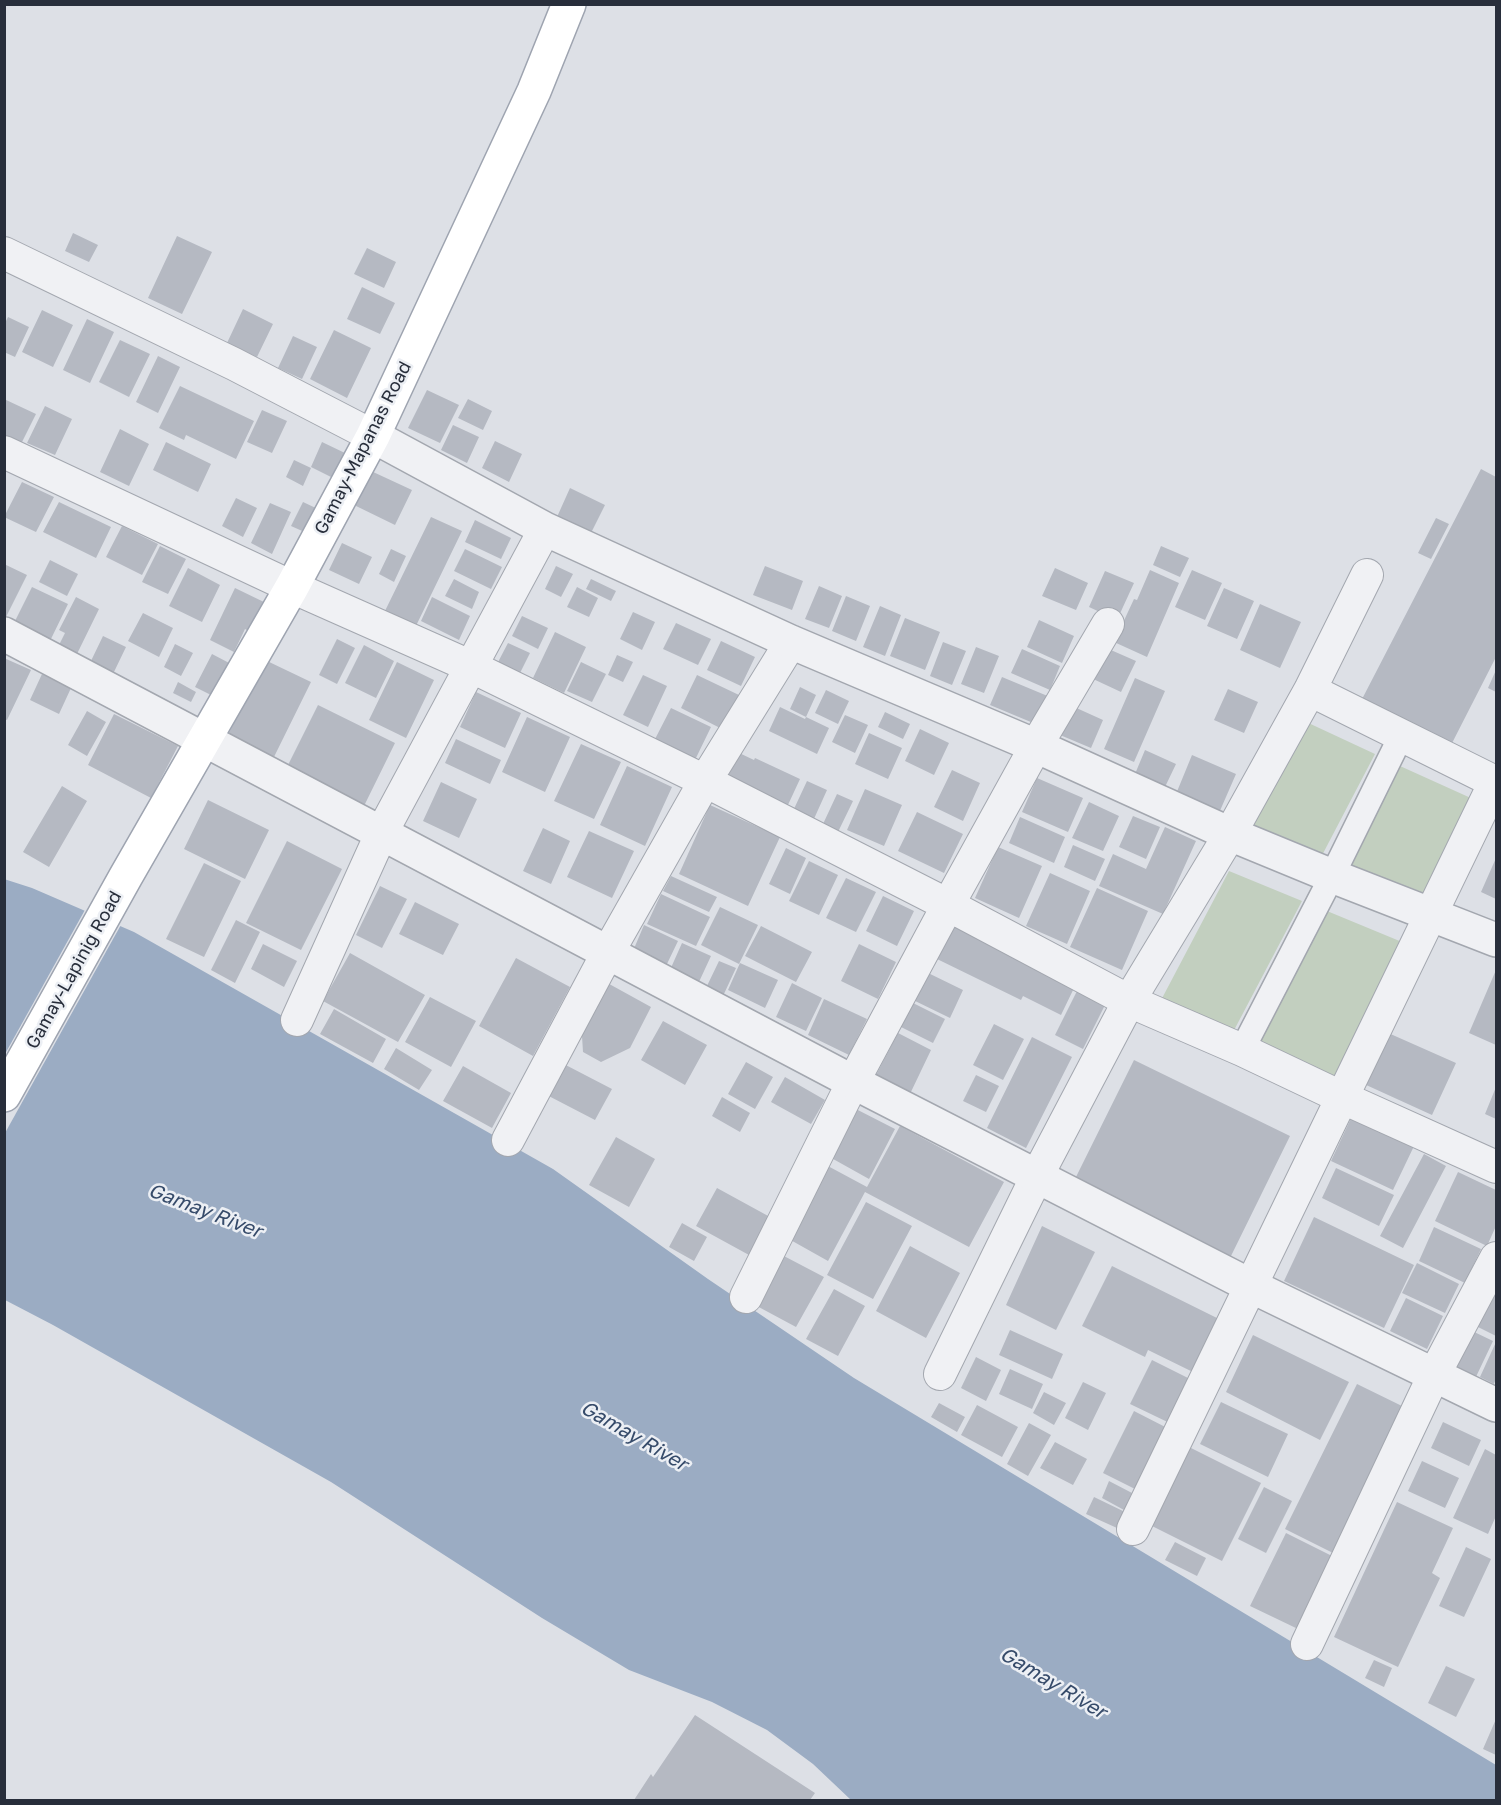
<!DOCTYPE html>
<html>
<head>
<meta charset="utf-8">
<style>
	body { margin:0 }
	#map { position:relative; width:1501px; height:1805px; overflow:hidden; background:#dde0e6; font-family:"Golos Text",sans-serif }
	canvas { display:block }
	.frame { position:absolute; inset:0; border:6px solid #282e3b; pointer-events:none }
</style>
</head>
<body>
<div id="map">
<canvas width="1501" height="1805"></canvas>
<div class="frame"></div>
</div>
<script>
const context = document.querySelector('canvas').getContext('2d');
context.lineJoin = 'round';
function paint(path, color) { context.fillStyle = color; context.fill(path, 'evenodd'); }
const poly = rows => new Path2D(rows.map(r => 'M' + r).join(''));
function stroke(path, color, width, dash) { context.strokeStyle = color; context.lineWidth = width; context.lineCap = dash ? 'butt' : 'round'; context.setLineDash(dash || []); context.stroke(path); }
function label(font, color, halo, rows, align = 'center') {
  context.font = font + ' "Golos Text",sans-serif'; context.lineWidth = 5; context.setLineDash([]); context.textBaseline = 'middle'; context.strokeStyle = halo; context.fillStyle = color; for (const [text, x, y, turn = 0] of rows) {
    context.save(); context.translate(x, y); context.rotate((+turn || 0) * Math.PI / 180); context.textAlign = isNaN(turn) ? turn : align; if (halo) context.strokeText(text, 0, 0); context.fillText(text, 0, 0); context.restore();
  }
}
paint(poly([
	[1302,720,1375,754,1318,863,1247,831],
	[1400,766,1473,799,1420,904,1344,873],
	[1229,871,1302,901,1231,1036,1159,1004],
	[1327,911,1402,942,1331,1082,1255,1047]
]), '#c2cfbf');
paint(poly([
	[4,879,32,888,134,932,553,1169,708,1279,854,1378,1496,1765,1496,1800,851,1800,813,1764,767,1730,712,1702,629,1670,542,1618,331,1482,53,1325,5,1300]
]), '#9bacc3');
paint(poly([
	[86,908,122,923,5,1133,5,1054]
]), '#dde0e6');
paint(poly([
	[73,233,98,245,89,262,65,251],
	[177,236,212,252,182,314,148,298],
	[367,248,396,262,384,288,354,274],
	[362,287,395,303,380,334,347,319],
	[243,309,273,324,257,357,227,343],
	[42,310,73,325,53,367,22,352],
	[8,317,29,327,15,357,4,352,4,325],
	[87,319,114,332,90,383,63,370],
	[334,330,371,348,347,398,310,379],
	[293,336,317,347,302,379,278,368],
	[120,340,150,354,129,397,99,382],
	[158,356,180,367,158,413,136,402],
	[180,386,254,421,236,459,186,435,184,440,159,428],
	[427,390,459,405,440,443,408,428],
	[4,399,36,414,21,444,4,436],
	[468,399,492,411,483,430,458,418],
	[45,406,72,419,55,455,27,443],
	[262,410,287,421,272,453,247,442],
	[453,425,479,437,467,463,441,450],
	[120,429,149,444,129,486,100,472],
	[495,441,522,454,509,482,482,468],
	[166,442,211,464,198,492,153,470],
	[322,442,347,454,335,479,311,467],
	[294,460,311,468,303,486,286,477],
	[1481,469,1496,477,1496,657,1449,749,1360,703],
	[371,471,412,490,395,525,354,505],
	[22,482,54,497,36,532,4,517],
	[570,488,605,505,591,533,557,517],
	[236,498,257,508,243,537,222,526],
	[59,502,111,527,96,558,43,532],
	[303,502,320,510,309,534,291,526],
	[270,503,291,512,272,554,251,543],
	[431,517,462,531,414,630,383,615],
	[1436,518,1449,524,1431,559,1418,553],
	[475,520,511,538,501,559,465,542],
	[122,526,158,544,142,575,106,557],
	[342,543,372,557,359,584,329,570],
	[160,546,186,559,168,594,142,582],
	[1161,546,1189,558,1180,577,1153,565],
	[391,549,406,556,394,582,379,574],
	[465,549,502,567,491,589,454,571],
	[50,560,78,574,67,596,39,582],
	[4,564,27,575,6,617,4,616],
	[556,566,573,574,561,597,545,589],
	[765,566,803,581,792,610,753,595],
	[188,568,220,585,202,622,169,606],
	[1055,568,1088,583,1076,610,1042,596],
	[1150,570,1179,583,1147,657,1114,642,1134,599,1137,600],
	[1192,570,1222,583,1205,620,1175,607],
	[1105,571,1134,583,1117,620,1089,607],
	[454,579,479,592,472,609,445,596],
	[591,579,616,591,611,601,586,589],
	[819,586,842,596,829,628,805,619],
	[32,587,68,604,49,643,13,625],
	[577,587,598,598,589,617,567,607],
	[235,588,268,604,254,634,245,629,234,652,210,640],
	[1224,588,1254,601,1237,639,1207,626],
	[846,596,870,606,856,641,832,631],
	[76,597,99,609,75,658,57,649,65,633,59,630],
	[432,597,470,616,459,640,421,621],
	[1260,604,1301,622,1280,668,1240,650],
	[880,606,901,615,885,656,863,647],
	[633,612,655,622,642,650,620,639],
	[143,613,173,628,159,657,128,641],
	[522,616,548,628,538,649,512,636],
	[905,618,940,632,925,670,890,656],
	[1039,620,1074,636,1062,663,1027,647],
	[676,623,711,639,698,665,663,649],
	[555,632,586,647,564,693,533,678],
	[103,636,126,647,113,674,90,663],
	[337,639,355,648,337,684,319,675],
	[721,641,755,657,741,686,707,670],
	[943,642,966,651,952,685,930,676],
	[508,643,530,653,519,675,497,664],
	[175,644,193,653,181,676,164,667],
	[364,645,394,661,376,698,345,683],
	[976,647,999,656,984,693,961,684],
	[1104,647,1136,661,1121,692,1091,678],
	[1022,649,1060,666,1050,690,1011,673],
	[212,654,233,665,217,698,195,687],
	[617,655,633,662,623,682,608,675],
	[4,658,31,670,7,720,4,719],
	[265,660,311,682,271,763,225,741],
	[397,662,434,680,406,738,369,720],
	[581,662,606,674,592,702,567,691],
	[1496,670,1496,692,1488,688],
	[42,674,71,688,59,714,30,700],
	[643,675,667,686,648,727,623,715],
	[697,675,739,695,722,729,681,708],
	[1002,677,1050,697,1038,725,990,705],
	[1135,678,1165,691,1134,762,1104,749],
	[178,682,196,692,191,702,173,693],
	[800,687,816,695,806,717,829,728,817,754,769,731,780,707,805,719,806,717,790,709],
	[1228,689,1258,702,1244,733,1214,720],
	[826,690,849,701,838,724,815,713],
	[476,692,521,713,505,748,460,727],
	[318,705,395,743,364,806,287,767],
	[1072,706,1103,720,1091,748,1060,735],
	[671,708,711,727,695,760,654,741],
	[87,711,106,722,87,756,68,745],
	[885,712,910,724,903,739,878,727],
	[114,714,178,746,151,798,88,765],
	[845,715,868,725,855,753,832,742],
	[527,717,570,737,545,792,502,772],
	[920,729,949,743,934,775,905,761],
	[869,733,902,748,888,779,855,764],
	[456,739,501,760,490,784,445,763],
	[581,744,621,762,594,819,554,801],
	[1145,750,1176,764,1165,787,1135,774],
	[735,751,754,760,755,758,800,779,787,807,723,777],
	[1192,755,1236,774,1219,813,1176,794],
	[627,766,672,787,645,846,600,825],
	[952,770,980,783,963,821,934,807],
	[1037,778,1083,798,1068,832,1022,812],
	[807,781,827,790,813,821,793,811],
	[441,782,477,799,459,838,423,821],
	[62,786,87,801,49,867,23,852],
	[865,789,902,805,884,846,847,830],
	[837,794,853,801,838,832,823,824],
	[208,800,269,830,245,879,184,849],
	[1089,802,1119,816,1103,851,1072,838],
	[710,805,780,837,748,906,679,874],
	[917,812,963,834,944,873,898,851],
	[1133,816,1160,827,1146,859,1119,847],
	[1020,817,1065,837,1054,863,1009,843],
	[1165,827,1196,841,1163,914,1099,886,1113,854,1146,869],
	[543,828,570,841,551,884,523,871],
	[589,831,634,851,612,898,567,877],
	[287,841,342,869,301,950,246,923],
	[1073,845,1105,859,1095,881,1064,867],
	[998,847,1042,866,1019,918,975,898],
	[786,848,806,858,790,894,769,884],
	[1496,858,1496,899,1481,892],
	[809,861,838,875,819,915,789,901],
	[204,863,241,881,204,957,166,939],
	[1050,873,1090,891,1067,944,1026,926],
	[671,876,717,897,709,912,663,891],
	[846,878,876,892,856,932,826,918],
	[380,886,407,899,382,948,356,935],
	[1097,888,1148,911,1122,970,1070,947],
	[661,894,710,917,696,946,647,924],
	[883,896,914,911,897,946,866,931],
	[415,902,459,924,443,955,399,934],
	[720,907,758,925,739,964,701,945],
	[236,920,260,932,235,983,211,970],
	[644,925,678,941,666,966,633,951],
	[761,926,812,952,796,982,745,956],
	[953,926,1075,986,1061,1015,1023,996,1021,1000,937,959],
	[682,943,711,956,698,984,670,970],
	[263,944,297,961,284,987,251,969],
	[859,944,896,962,878,999,841,981],
	[350,953,425,995,398,1042,323,1001],
	[516,958,570,987,533,1056,479,1026],
	[719,961,736,968,723,996,706,988],
	[740,963,778,980,765,1008,728,990],
	[922,970,963,990,950,1018,909,998],
	[1496,970,1496,1045,1469,1033],
	[602,980,651,1007,630,1048,601,1062,583,1052,581,1020],
	[792,983,822,998,806,1031,776,1017],
	[1077,991,1105,1005,1083,1049,1055,1035],
	[430,997,476,1021,451,1067,405,1042],
	[824,999,867,1019,849,1055,808,1035],
	[907,1000,945,1019,933,1043,895,1024],
	[334,1009,386,1039,373,1063,320,1034],
	[663,1021,707,1045,685,1085,641,1060],
	[994,1024,1024,1039,1003,1080,973,1065],
	[1386,1032,1456,1063,1432,1115,1364,1084],
	[898,1033,931,1050,909,1096,874,1079],
	[1032,1037,1072,1057,1026,1148,987,1128],
	[396,1048,432,1070,419,1090,384,1069],
	[1134,1060,1290,1136,1230,1258,1074,1181],
	[558,1061,612,1089,595,1120,541,1092],
	[746,1062,773,1077,755,1109,728,1094],
	[463,1066,511,1093,492,1128,443,1101],
	[976,1075,999,1086,986,1112,963,1101],
	[785,1077,825,1100,811,1124,771,1102],
	[1496,1087,1496,1119,1485,1114],
	[722,1097,750,1113,740,1132,712,1116],
	[852,1107,895,1129,869,1179,826,1155],
	[1353,1114,1415,1144,1393,1190,1331,1161],
	[900,1126,1004,1182,969,1247,865,1192,828,1261,787,1238,826,1165,867,1187],
	[616,1137,655,1159,629,1207,589,1185],
	[1424,1154,1446,1166,1403,1248,1380,1236],
	[1336,1168,1394,1195,1379,1226,1322,1198],
	[1458,1172,1496,1190,1496,1226,1487,1246,1435,1221],
	[717,1188,770,1217,749,1255,696,1226],
	[866,1202,912,1226,873,1299,827,1275],
	[1314,1217,1414,1265,1384,1328,1284,1281],
	[682,1223,707,1237,694,1261,669,1247],
	[1042,1226,1095,1252,1056,1330,1006,1305],
	[1434,1227,1481,1249,1465,1283,1419,1261],
	[910,1246,960,1273,926,1338,876,1311],
	[782,1255,824,1277,796,1327,755,1305],
	[1417,1263,1459,1284,1445,1313,1402,1293],
	[1112,1266,1223,1321,1197,1374,1148,1350,1145,1357,1082,1326],
	[834,1289,865,1306,838,1356,806,1339],
	[1496,1290,1496,1336,1474,1325],
	[1406,1298,1443,1316,1427,1349,1390,1331],
	[1468,1329,1493,1341,1474,1381,1449,1368],
	[1010,1330,1063,1354,1052,1379,999,1355],
	[1253,1335,1349,1382,1320,1440,1226,1392],
	[1496,1342,1496,1378,1494,1384,1480,1377],
	[976,1357,1001,1370,986,1401,961,1388],
	[1152,1360,1202,1385,1180,1428,1130,1404],
	[1010,1369,1043,1384,1032,1409,999,1394],
	[1083,1382,1106,1393,1088,1430,1065,1418],
	[1357,1384,1404,1407,1339,1556,1285,1529],
	[1044,1392,1066,1403,1054,1425,1033,1413],
	[1221,1402,1288,1434,1268,1477,1200,1444],
	[939,1403,965,1417,957,1432,931,1417],
	[977,1405,1018,1427,1002,1457,961,1435],
	[1134,1411,1175,1432,1145,1494,1103,1473],
	[1443,1422,1481,1440,1469,1466,1431,1448],
	[1029,1423,1051,1435,1028,1476,1007,1464],
	[1055,1442,1087,1459,1073,1485,1040,1468],
	[1189,1447,1261,1483,1222,1561,1150,1525],
	[1485,1449,1496,1455,1496,1516,1488,1534,1453,1518],
	[1422,1461,1459,1478,1445,1508,1408,1491],
	[1109,1481,1132,1493,1124,1510,1102,1498],
	[1264,1487,1292,1501,1266,1553,1238,1539],
	[1094,1497,1125,1512,1117,1528,1086,1514],
	[1397,1502,1453,1528,1432,1573,1440,1578,1398,1667,1334,1637],
	[1286,1533,1334,1557,1298,1629,1250,1606],
	[1175,1542,1206,1558,1197,1576,1165,1560],
	[1466,1547,1491,1559,1464,1617,1439,1606],
	[1374,1660,1392,1668,1384,1687,1365,1678],
	[1446,1666,1475,1679,1456,1717,1428,1703],
	[695,1715,815,1793,810,1800,634,1800,651,1774,653,1777],
	[1496,1719,1496,1755,1483,1749]
]), '#b5b9c2');
const pedestrian = poly([
	[1242,1050,1332,876,1401,736]
]);
const minor = poly([
	[4,253,234,364,373,436],
	[4,452,292,587,472,667,705,781,948,905,1129,1001,1242,1050,1341,1097,1496,1167],
	[297,1020,382,832,545,529],
	[508,1140,607,954,705,781,791,642],
	[746,1297,853,1082,948,905,1036,746,1108,624],
	[940,1374,1037,1176,1129,1001,1230,834,1310,690,1367,575],
	[1133,1529,1495,782,1310,690],
	[1307,1644,1434,1375,1496,1258]
]);
const tertiary = poly([
	[373,436,545,529,791,642,1036,746,1230,834,1332,876,1496,940],
	[4,634,853,1082,1251,1286,1496,1405]
]);
const primary = poly([
	[4,1095,126,876,292,587,373,436,534,91,569,4]
]);
stroke(pedestrian, '#a3a7af', 27);
stroke(minor, '#a3a7af', 34);
stroke(tertiary, '#a3a7af', 36);
stroke(primary, '#9ea4b0', 36);
stroke(pedestrian, '#f0f1f4', 24);
stroke(minor, '#f0f1f4', 32);
stroke(tertiary, '#f0f1f4', 33);
stroke(primary, '#fff', 33);
label('18px', '#282e3b', '#eceff4', [
	["Gamay-Mapanas Road",363,448,-63],
	["Gamay-Lapinig Road",74,970,-61]
]);
label('italic 20px', '#364b6a', '#eceff4', [
	["Gamay River",205,1211,21],
	["Gamay River",634,1436,30],
	["Gamay River",1053,1683,31]
]);
</script>
</body>
</html>
